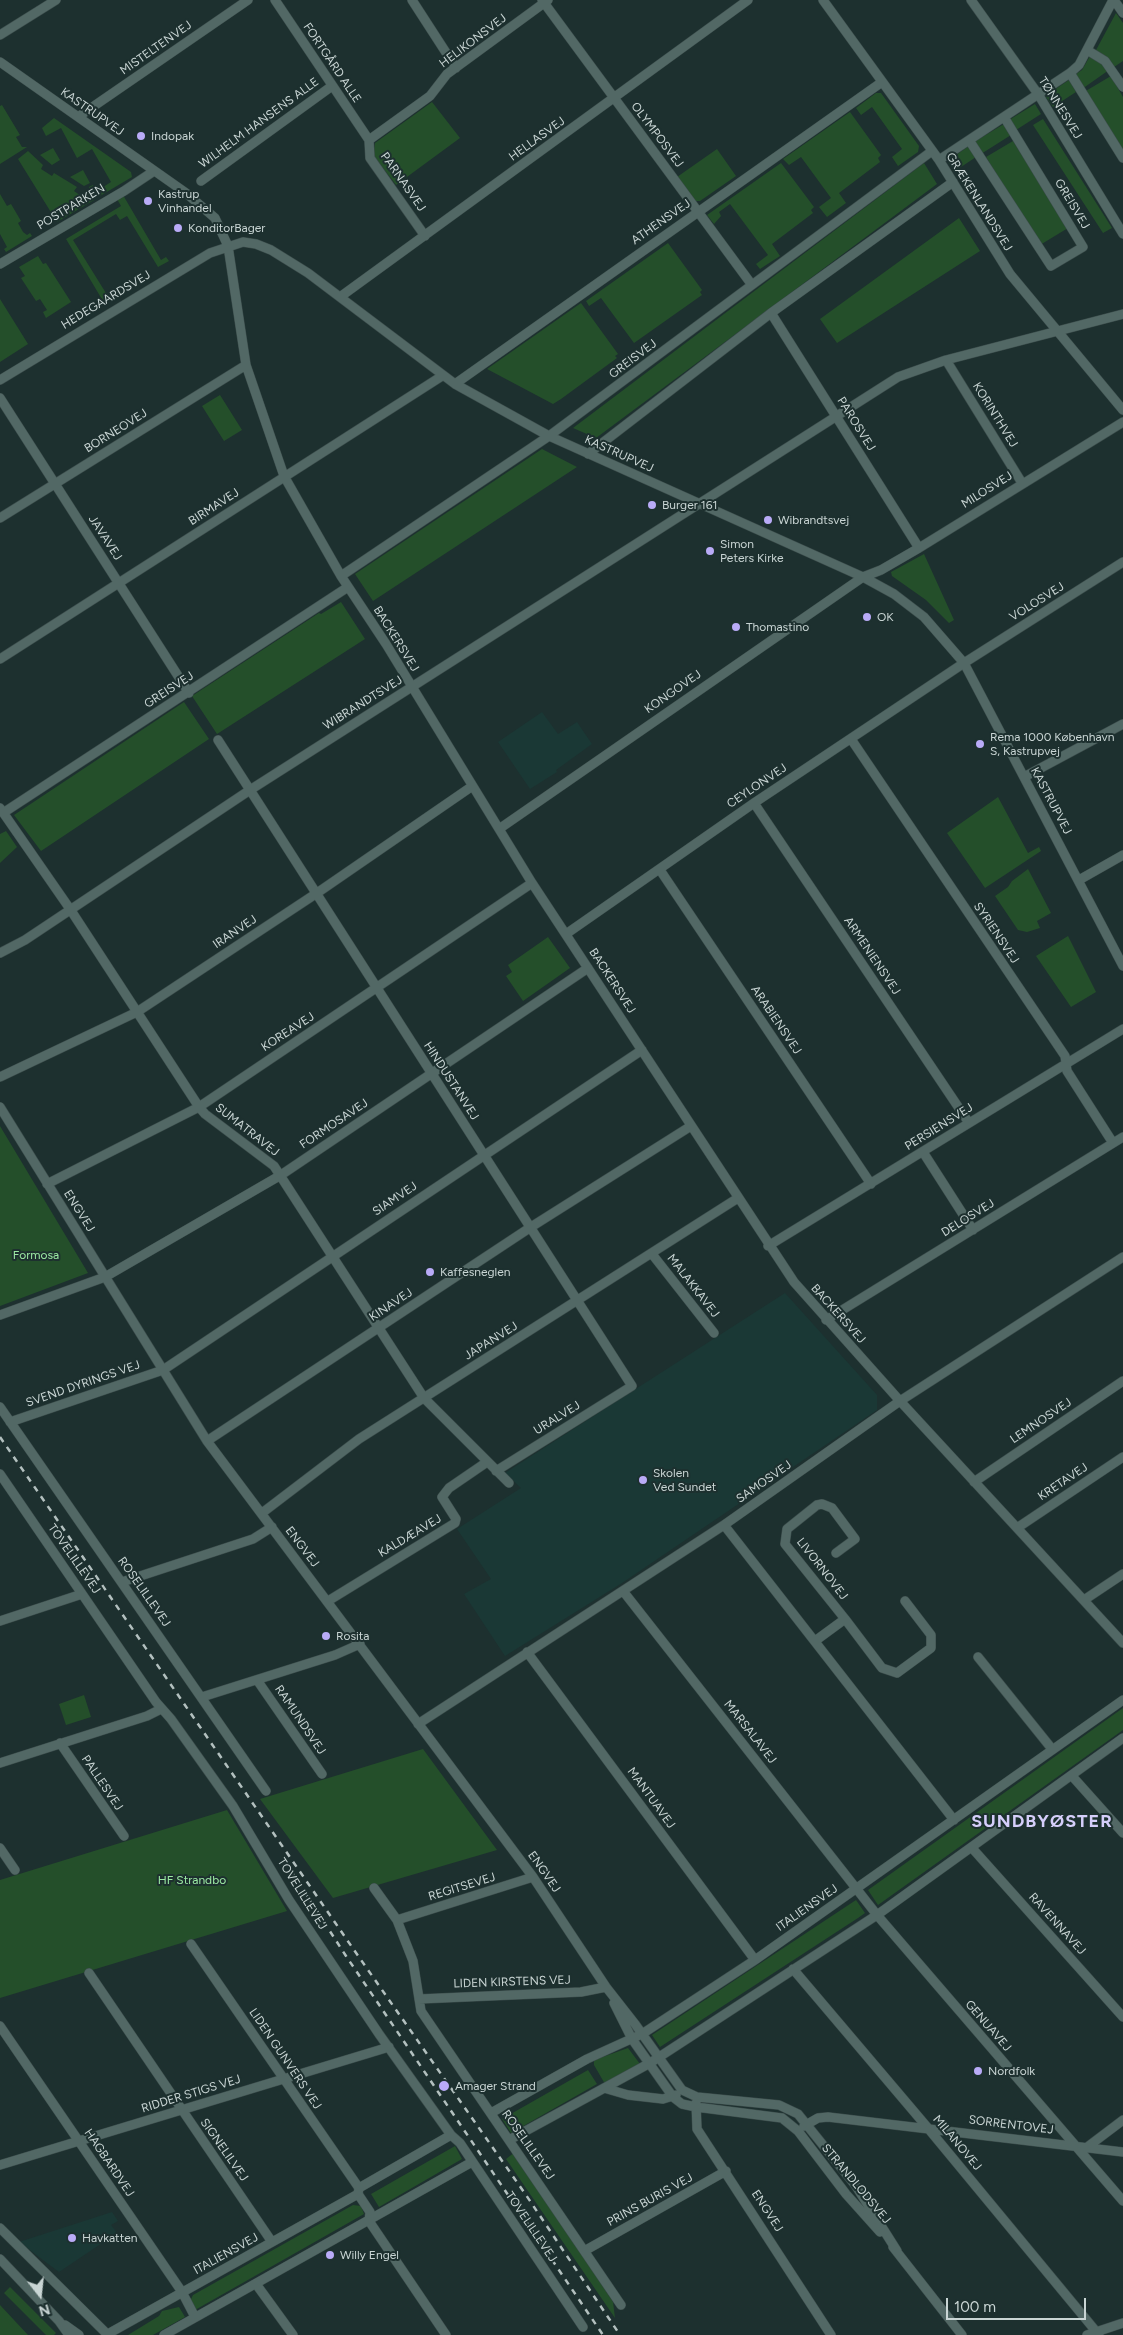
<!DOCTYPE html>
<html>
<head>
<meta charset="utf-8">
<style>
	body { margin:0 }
	#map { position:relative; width:1123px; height:2335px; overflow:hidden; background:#1d302f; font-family:Figtree,sans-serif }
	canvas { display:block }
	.north { position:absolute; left:15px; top:2270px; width:50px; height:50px; -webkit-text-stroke:4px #1d302f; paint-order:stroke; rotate:164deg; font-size:14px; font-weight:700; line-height:20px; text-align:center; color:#c9d5d4 }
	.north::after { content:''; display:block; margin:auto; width:18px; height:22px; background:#c9d5d4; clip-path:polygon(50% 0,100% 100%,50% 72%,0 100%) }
	.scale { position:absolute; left:946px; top:2298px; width:140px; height:22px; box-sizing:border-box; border:2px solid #c9d5d4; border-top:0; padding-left:6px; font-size:15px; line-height:18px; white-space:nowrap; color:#c9d5d4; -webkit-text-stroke:4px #1d302f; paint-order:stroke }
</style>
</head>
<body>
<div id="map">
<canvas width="1123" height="2335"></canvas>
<div class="north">N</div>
<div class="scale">100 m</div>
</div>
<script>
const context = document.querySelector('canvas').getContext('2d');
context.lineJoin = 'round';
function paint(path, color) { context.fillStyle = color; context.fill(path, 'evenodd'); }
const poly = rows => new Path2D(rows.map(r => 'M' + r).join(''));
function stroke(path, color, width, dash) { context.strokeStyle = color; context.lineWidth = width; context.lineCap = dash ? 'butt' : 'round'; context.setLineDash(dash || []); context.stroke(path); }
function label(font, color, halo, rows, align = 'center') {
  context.font = font + ' Figtree,sans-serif'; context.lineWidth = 4; context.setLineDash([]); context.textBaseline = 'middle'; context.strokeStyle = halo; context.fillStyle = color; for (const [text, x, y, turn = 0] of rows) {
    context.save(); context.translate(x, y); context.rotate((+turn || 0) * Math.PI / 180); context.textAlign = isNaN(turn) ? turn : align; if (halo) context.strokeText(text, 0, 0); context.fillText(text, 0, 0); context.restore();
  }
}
paint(poly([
	[542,712,558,734,577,722,592,744,556,770,557,772,530,789,498,742],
	[785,1293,877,1395,877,1410,622,1583,505,1656,464,1594,491,1579,457,1529,521,1488,505,1473],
	[112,2212,118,2221,111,2225,117,2233,59,2272,19,2242]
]), '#1a3835');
paint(poly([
	[1116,13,1123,23,1123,61,1114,67,1095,52],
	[1090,56,1101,61,1109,70,1082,89,1076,74,1082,70],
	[1111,76,1123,97,1123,155,1084,92],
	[1069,80,1076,92,1053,107,1046,97,1048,94],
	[876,93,881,93,919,146,918,152,898,166,892,157,902,149,872,107,861,115,856,108],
	[432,102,460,138,396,185,373,155,375,143],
	[1035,104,1041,114,1016,130,1009,120],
	[2,105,20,135,16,137,22,147,27,147,0,164,0,106],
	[850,112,881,155,878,158,880,162,839,193,846,203,827,217,819,207,831,198,801,157,789,165,783,159],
	[54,118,131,172,132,177,100,196,89,190,89,187,93,185,97,191,111,182,92,149,77,158,61,128,46,136,42,128],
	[1043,119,1112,228,1103,233,1033,125],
	[1004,124,1011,135,981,154,974,142],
	[1013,141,1068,228,1040,245,986,157],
	[969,146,976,157,955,171,949,163,950,159],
	[53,148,60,160,52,165,40,155],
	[717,149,736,176,700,201,695,201,677,177],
	[28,151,43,165,41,169,52,176,54,173,77,187,74,191,84,198,89,200,91,197,94,200,57,222,18,159],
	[781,163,814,207,811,210,813,213,772,244,780,256,760,269,756,264,768,255,730,204,719,212,721,216,714,224,707,215],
	[924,163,937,184,596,438,573,428],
	[83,170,90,183,84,186,70,177],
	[0,194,7,206,11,204,21,221,18,223,23,232,27,235,30,233,32,236,6,252,4,249,7,247,0,234],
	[123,195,161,260,166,257,169,261,158,267,127,216,120,220,116,214,73,240,109,298,103,301,66,239,121,206,117,199],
	[959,218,980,251,837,343,820,319],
	[668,243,702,290,700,292,702,295,634,343,601,298,589,306,586,301],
	[38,256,43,264,46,263,71,302,46,318,43,312,47,310,40,299,36,301,21,278,25,276,19,267],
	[0,299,28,344,0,362],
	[581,303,618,354,615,356,617,358,561,399,553,404,487,369],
	[220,395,242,430,224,441,202,406],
	[542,449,577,467,373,601,355,574],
	[924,554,954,620,949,623,926,600,892,576,891,572],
	[341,602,365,639,217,734,192,696,319,613,321,614],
	[184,702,209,739,41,851,14,815],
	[998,797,1028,853,1039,847,1041,851,985,888,947,833],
	[6,831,17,847,0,863,0,834],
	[1028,869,1051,913,1037,921,1040,928,1027,932,1018,930,995,896,1008,887,1012,881],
	[1068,936,1096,992,1071,1007,1036,956],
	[548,937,570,968,523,1001,506,976,512,972,508,965],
	[0,1126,88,1273,0,1306],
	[84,1695,91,1717,66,1725,59,1704],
	[1123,1708,1123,1730,878,1905,868,1890],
	[423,1749,497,1850,333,1898,260,1799],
	[227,1810,287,1911,0,1998,0,1880],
	[856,1900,865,1913,858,1918,660,2047,652,2035],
	[628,2048,640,2064,605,2084,594,2065,594,2060],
	[588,2070,597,2084,511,2133,502,2119],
	[455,2146,462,2159,379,2207,371,2194],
	[515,2152,613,2302,615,2318,506,2159],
	[353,2205,361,2206,364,2214,195,2310,190,2301,193,2295],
	[10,2287,56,2333,54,2335,46,2335,4,2293],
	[0,2305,28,2335,0,2335],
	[179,2307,185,2317,153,2335,128,2335,159,2316,162,2311]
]), '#244f2a');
const minor = poly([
	[275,0,369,140],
	[412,0,456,68],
	[542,0,752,285],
	[823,0,939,160,1010,274,1123,410],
	[971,0,1038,94,1123,234],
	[1114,0,1123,13],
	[0,35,56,0],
	[1087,50,1105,61,1123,87],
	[0,62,186,193,215,218,228,246,246,365,284,476,341,576,386,644,532,883,794,1282,900,1401,1123,1643],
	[1070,73,1123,158],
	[78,117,248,0],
	[369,140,430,96,447,74,548,0],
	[369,140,370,158,425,236],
	[969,140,1051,266,1083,247,1004,117],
	[939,160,1070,73,1079,65,1113,0],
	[201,181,332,86],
	[0,264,124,191,154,171],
	[340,297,748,0],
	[771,313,919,548],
	[946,360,1022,483],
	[0,380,210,253,243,242,256,244,271,250,308,273,455,384,549,436,863,577,894,594,924,617,964,663,1123,966],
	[455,384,882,82],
	[0,398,189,693],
	[588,454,771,313,953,182],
	[0,518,246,365],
	[341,576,549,436,932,151],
	[0,659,442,376],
	[851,739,1065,1056,1067,1071,1113,1143],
	[218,740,632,1386,496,1471],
	[1024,777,1123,724],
	[754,803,969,1123],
	[0,808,70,909,199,1107,205,1114,274,1166,424,1398,509,1483],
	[3,813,348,587],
	[499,829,863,577,881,570,919,548,1123,422],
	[660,870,871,1184],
	[1079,880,1123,855],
	[566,934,754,803,964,663,1123,562],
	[0,953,25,940,250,790,898,377,946,360,1123,314],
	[0,1077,137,1012,317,893,471,787],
	[0,1107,207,1441,533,1877,606,1987,635,2024,682,2090,697,2097,779,2105,798,2114,856,2186,897,2251],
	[923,1152,973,1230],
	[47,1184,199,1107,532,883],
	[768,1246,1123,1029],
	[652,1254,714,1333],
	[0,1315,105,1277,281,1175,588,968],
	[826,1320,1123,1137],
	[0,1407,266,1791],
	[10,1422,163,1370,642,1050],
	[207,1441,531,1227,691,1126],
	[0,1474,156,1702,171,1719,233,1806,289,1900,379,2034,451,2135,460,2143,583,2327],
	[974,1482,1123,1381],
	[262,1513,359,1439,738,1198],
	[724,1525,954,1820],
	[1017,1528,1123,1457],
	[122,1582,253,1539,272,1527],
	[623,1591,877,1915,1123,2201],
	[1084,1600,1123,1574],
	[328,1601,455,1523,456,1519,442,1497,449,1488,487,1462],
	[845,1619,882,1668,897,1673,931,1648,931,1635,905,1601],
	[0,1621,82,1594],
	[815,1641,845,1619,785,1544,787,1529,817,1505,822,1504,832,1508,855,1539,836,1553],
	[527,1652,755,1960],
	[978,1657,1052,1749],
	[257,1680,322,1774],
	[202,1697,335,1655,360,1644],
	[418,1724,724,1525,900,1401,1123,1257],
	[60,1743,124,1836],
	[0,1763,147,1716,161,1709],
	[1072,1776,1123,1833],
	[0,1848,15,1870],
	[972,1848,1123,2017],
	[374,1888,397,1920,413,1961,421,2011,621,2305],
	[397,1920,533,1877],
	[191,1944,359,2188],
	[793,1969,927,2127,1099,2335],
	[89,1973,272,2242],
	[419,1999,581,1992,606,1987],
	[614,2003,632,2039,673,2097,682,2104,696,2107,782,2118,798,2131,846,2194,880,2232],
	[0,2026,182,2292,195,2317],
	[604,2088,628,2095,663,2099,676,2095],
	[696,2103,697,2129,831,2335],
	[491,2113,587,2059,642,2034,755,1960,1123,1700],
	[804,2126,818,2118,828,2117,1123,2152],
	[509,2140,650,2063,877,1915,1123,1738],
	[1086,2148,1123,2120],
	[0,2165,389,2047],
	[358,2194,370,2212,369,2221,446,2335],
	[0,2228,107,2334],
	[893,2247,962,2335],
	[586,2250,726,2171],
	[0,2259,59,2321,69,2335],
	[256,2284,293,2335],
	[65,2325,79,2335],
	[106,2335,358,2194,359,2188,451,2135],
	[164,2335,472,2162],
	[1087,2335,1123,2323]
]);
stroke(minor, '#3c4d4c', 10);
stroke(minor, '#526865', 9);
stroke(poly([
	[0,1437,354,1950,526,2195,620,2335],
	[291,1871,346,1956,603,2335]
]), '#b3c0bf', 2.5, [6, 6]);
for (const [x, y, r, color] of [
	[141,136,5,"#b9abf7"],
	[148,201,5,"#b9abf7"],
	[178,228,5,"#b9abf7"],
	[652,505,5,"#b9abf7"],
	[768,520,5,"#b9abf7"],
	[710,551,5,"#b9abf7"],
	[867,617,5,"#b9abf7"],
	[736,627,5,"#b9abf7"],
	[980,744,5,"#b9abf7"],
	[430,1272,5,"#b9abf7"],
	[643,1480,5,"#b9abf7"],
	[326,1636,5,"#b9abf7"],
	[978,2071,5,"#b9abf7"],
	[444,2086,6,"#b9abf7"],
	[72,2238,5,"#b9abf7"],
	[330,2255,5,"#b9abf7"]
]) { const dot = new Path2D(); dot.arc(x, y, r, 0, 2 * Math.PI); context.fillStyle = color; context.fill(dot); stroke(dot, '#1d302f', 2); }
label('12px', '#c9d5d4', '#1d302f', [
	["HELIKONSVEJ",473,41,-37],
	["MISTELTENVEJ",156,48,-35],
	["FORTGÅRD ALLE",332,63,56],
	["TØNNESVEJ",1060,108,58],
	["KASTRUPVEJ",92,112,35],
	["WILHELM HANSENS ALLE",259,123,-36],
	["OLYMPOSVEJ",657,135,53],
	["HELLASVEJ",537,139,-36],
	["PARNASVEJ",403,182,55],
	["GRÆKENLANDSVEJ",979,202,58],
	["GREISVEJ",1072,204,59],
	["POSTPARKEN",71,207,-31],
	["ATHENSVEJ",661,222,-35],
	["HEDEGAARDSVEJ",106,300,-31],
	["GREISVEJ",633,359,-37],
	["KORINTHVEJ",995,415,58],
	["PAROSVEJ",856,424,58],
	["BORNEOVEJ",116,431,-32],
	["KASTRUPVEJ",619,454,24],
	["MILOSVEJ",987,490,-32],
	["BIRMAVEJ",214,507,-33],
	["JAVAVEJ",105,538,57],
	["VOLOSVEJ",1037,602,-32],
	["BACKERSVEJ",396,639,58],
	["GREISVEJ",169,690,-33],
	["KONGOVEJ",673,692,-35],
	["WIBRANDTSVEJ",363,703,-32],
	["CEYLONVEJ",757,786,-34],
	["KASTRUPVEJ",1051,801,62],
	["IRANVEJ",235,932,-34],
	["SYRIENSVEJ",996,933,56],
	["ARMENIENSVEJ",872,956,56],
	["BACKERSVEJ",612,981,57],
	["ARABIENSVEJ",776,1020,56],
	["KOREAVEJ",288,1032,-33],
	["HINDUSTANVEJ",451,1081,57],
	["FORMOSAVEJ",334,1124,-34],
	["PERSIENSVEJ",939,1127,-32],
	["SUMATRAVEJ",247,1130,38],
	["SIAMVEJ",395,1199,-34],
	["ENGVEJ",79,1211,58],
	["DELOSVEJ",968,1218,-32],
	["MALAKKAVEJ",693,1286,52],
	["KINAVEJ",391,1305,-34],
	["BACKERSVEJ",838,1314,48],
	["JAPANVEJ",491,1341,-32],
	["SVEND DYRINGS VEJ",83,1384,-19],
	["URALVEJ",557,1418,-32],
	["LEMNOSVEJ",1041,1421,-34],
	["SAMOSVEJ",764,1482,-35],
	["KRETAVEJ",1063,1482,-34],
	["KALDÆAVEJ",410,1536,-31],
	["ENGVEJ",302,1547,53],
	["TOVELILLEVEJ",74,1559,55],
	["LIVORNOVEJ",822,1569,52],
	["ROSELILLEVEJ",144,1592,55],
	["RAMUNDSVEJ",300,1720,56],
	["MARSALAVEJ",750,1732,52],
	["PALLESVEJ",102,1783,56],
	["MANTUAVEJ",651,1798,54],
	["ENGVEJ",544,1872,55],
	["REGITSEVEJ",462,1887,-17],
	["TOVELILLEVEJ",302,1894,58],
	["ITALIENSVEJ",807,1908,-35],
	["RAVENNAVEJ",1057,1924,48],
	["LIDEN KIRSTENS VEJ",512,1982,-2],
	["GENUAVEJ",988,2026,49],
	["LIDEN GUNVERS VEJ",285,2059,56],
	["RIDDER STIGS VEJ",191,2094,-17],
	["SORRENTOVEJ",1011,2125,7],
	["MILANOVEJ",957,2143,50],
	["ROSELILLEVEJ",528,2145,55],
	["SIGNELILVEJ",224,2150,55],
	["HAGBARDVEJ",109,2163,56],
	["STRANDLODSVEJ",856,2184,50],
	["PRINS BURIS VEJ",650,2200,-29],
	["ENGVEJ",767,2211,57],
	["TOVELILLEVEJ",531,2227,56],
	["ITALIENSVEJ",226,2254,-29]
]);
label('12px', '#c9d5d4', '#1d302f', [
	["Indopak",151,136],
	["Kastrup",158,194],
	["Vinhandel",158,208],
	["KonditorBager",188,228],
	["Burger 161",662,505],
	["Wibrandtsvej",778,520],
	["Simon",720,544],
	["Peters Kirke",720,558],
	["OK",877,617],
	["Thomastino",746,627],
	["Rema 1000 København",990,737],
	["S, Kastrupvej",990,751],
	["Kaffesneglen",440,1272],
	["Skolen",653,1473],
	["Ved Sundet",653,1487],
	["Rosita",336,1636],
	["Nordfolk",988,2071],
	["Amager Strand",455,2086],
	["Havkatten",82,2238],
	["Willy Engel",340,2255]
], 'left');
label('12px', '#9be9a3', '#1d302f', [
	["Formosa",36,1255],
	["HF Strandbo",192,1880]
]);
context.letterSpacing = '1px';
label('bold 18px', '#d5cefa', '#1d302f', [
	["SUNDBYØSTER",1042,1822]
]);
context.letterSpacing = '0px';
</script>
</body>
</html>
